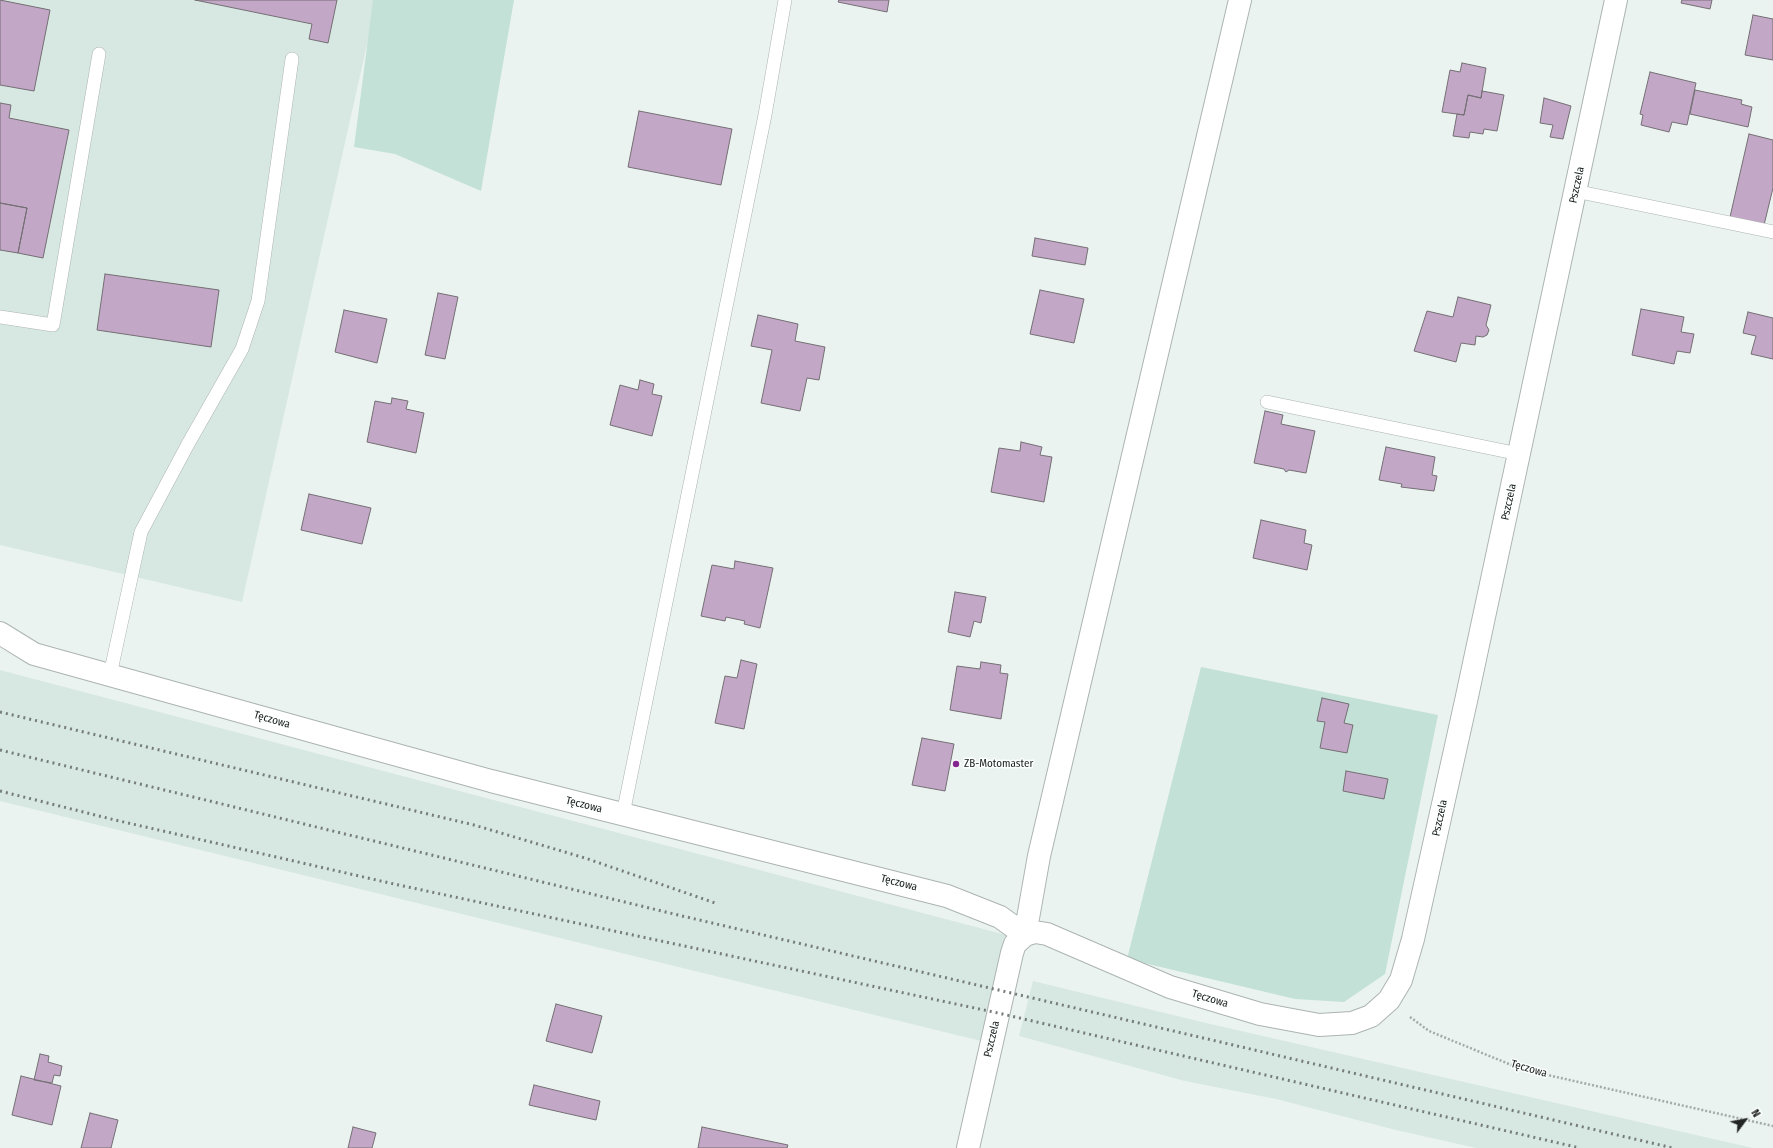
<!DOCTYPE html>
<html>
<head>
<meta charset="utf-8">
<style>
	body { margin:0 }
	#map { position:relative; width:1773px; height:1148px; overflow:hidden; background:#eaf3f0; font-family:"Fira Sans Condensed",sans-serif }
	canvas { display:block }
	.north { position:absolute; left:1725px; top:1100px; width:40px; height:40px; -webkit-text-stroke:3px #fbfffd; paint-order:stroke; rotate:58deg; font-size:11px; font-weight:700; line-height:16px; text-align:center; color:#222524 }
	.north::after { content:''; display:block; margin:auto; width:14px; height:18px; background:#222524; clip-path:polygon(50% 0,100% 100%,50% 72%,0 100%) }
</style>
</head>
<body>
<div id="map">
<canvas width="1773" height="1148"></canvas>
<div class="north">N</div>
</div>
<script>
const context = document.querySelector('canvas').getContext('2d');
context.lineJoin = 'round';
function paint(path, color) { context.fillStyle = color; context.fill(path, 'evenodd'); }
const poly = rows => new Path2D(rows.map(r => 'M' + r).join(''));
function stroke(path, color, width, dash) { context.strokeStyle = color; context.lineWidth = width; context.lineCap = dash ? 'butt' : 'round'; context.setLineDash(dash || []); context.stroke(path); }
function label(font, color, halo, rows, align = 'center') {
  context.font = font + ' "Fira Sans Condensed",sans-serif'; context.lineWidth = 3; context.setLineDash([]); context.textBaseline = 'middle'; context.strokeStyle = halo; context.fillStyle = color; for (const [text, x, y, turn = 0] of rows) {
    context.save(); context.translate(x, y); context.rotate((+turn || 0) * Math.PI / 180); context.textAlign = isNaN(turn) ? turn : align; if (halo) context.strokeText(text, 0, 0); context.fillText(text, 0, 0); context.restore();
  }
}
paint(poly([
	[0,0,377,0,242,602,0,545],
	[0,670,1010,936,981,1041,0,801],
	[1033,981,1206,1023,1753,1148,1476,1148,1396,1130,1276,1099,1185,1081,1019,1036]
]), '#d7e8e2');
paint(poly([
	[373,0,514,0,481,191,395,154,354,147],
	[1201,667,1438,715,1385,974,1344,1002,1295,999,1127,959]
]), '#c3e1d7');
const building = poly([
	[0,0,50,10,34,91,0,85,0,0],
	[195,0,337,0,328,43,309,39,312,24,195,0],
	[839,0,889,0,887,12,838,2,839,0],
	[1682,0,1712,0,1710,9,1681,3,1682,0],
	[1753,15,1773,19,1773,60,1745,55,1753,15],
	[1462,63,1486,68,1481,98,1468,95,1464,115,1442,112,1450,70,1460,72,1462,63],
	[1650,72,1696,83,1687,125,1672,122,1669,132,1641,125,1643,115,1640,114,1650,72],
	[1695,90,1742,100,1741,104,1752,107,1748,127,1690,114,1695,90],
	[1482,91,1504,95,1497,131,1484,129,1483,134,1470,132,1469,138,1453,136,1457,114,1464,115,1468,95,1481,98,1482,91],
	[1544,98,1571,106,1563,139,1550,137,1553,125,1540,123,1544,98],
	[0,103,11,105,9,118,69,130,43,258,18,253,27,208,0,203,0,103],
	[639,111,732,129,721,185,628,167,639,111],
	[1749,134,1773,140,1773,188,1764,225,1730,217,1749,134],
	[0,203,27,208,18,253,0,250,0,203],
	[1035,238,1088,248,1085,265,1032,256,1035,238],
	[105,274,219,290,211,347,97,330,105,274],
	[1040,290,1084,299,1074,343,1030,334,1040,290],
	[438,293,458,297,445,359,425,355,438,293],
	[1458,297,1491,305,1486,325,1489,330,1487,335,1483,337,1476,336,1475,345,1461,343,1456,362,1414,351,1427,311,1453,317,1458,297],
	[1641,309,1684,317,1681,332,1694,334,1690,353,1677,351,1674,364,1632,355,1641,309],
	[344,310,387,319,377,363,335,352,344,310],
	[1748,312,1773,318,1773,359,1751,354,1756,336,1743,333,1748,312],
	[758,315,798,324,795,341,825,347,819,380,807,378,800,411,761,403,772,350,751,346,758,315],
	[640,380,654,384,652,394,662,396,652,436,610,425,620,385,638,390,640,380],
	[392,398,408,401,406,409,424,413,416,453,367,442,375,401,391,404,392,398],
	[1265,411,1283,415,1281,424,1315,431,1306,473,1289,470,1286,472,1284,469,1254,463,1265,411],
	[1021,442,1042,447,1040,455,1052,457,1044,502,991,492,999,448,1020,451,1021,442],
	[1386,447,1435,457,1432,475,1437,476,1434,491,1401,487,1402,484,1379,480,1386,447],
	[309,494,371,508,362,544,301,530,309,494],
	[1261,520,1306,530,1304,543,1312,545,1307,570,1253,558,1261,520],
	[735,561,773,568,760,628,744,624,745,621,726,617,725,621,701,616,712,565,734,569,735,561],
	[955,592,986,597,981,623,974,621,970,637,948,632,955,592],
	[741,660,757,664,744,729,715,723,725,676,737,678,741,660],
	[981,662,1001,665,1000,673,1008,674,1001,719,950,710,957,666,980,669,981,662],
	[1322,698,1349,704,1344,723,1353,725,1347,753,1320,748,1325,722,1317,721,1322,698],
	[922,738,954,744,945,791,912,785,922,738],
	[1346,771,1388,779,1384,799,1343,791,1346,771],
	[556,1004,602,1016,592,1053,546,1041,556,1004],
	[40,1054,49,1056,48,1062,62,1066,60,1076,54,1075,52,1083,34,1080,40,1054],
	[21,1076,61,1086,52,1125,12,1115,21,1076],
	[534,1085,600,1101,596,1120,529,1105,534,1085],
	[90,1113,118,1120,111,1148,81,1148,90,1113],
	[353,1127,376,1133,372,1148,348,1148,353,1127],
	[702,1127,788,1145,787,1148,698,1148,702,1127]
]);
paint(building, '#c3a7c6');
stroke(building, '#746f74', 1);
const lane = poly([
	[1575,191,1773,232],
	[0,317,53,325,99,54],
	[1267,402,1519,454],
	[110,675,141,532,188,444,242,349,258,301,292,59],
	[623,814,765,115,785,0]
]);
const street = poly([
	[0,633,34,654,361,745,491,781,947,896,1000,917,1025,935],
	[1025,935,1039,856,1240,0],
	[968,1148,1012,953,1015,944,1025,935,1035,932,1047,934,1170,987,1260,1014,1319,1025,1352,1023,1371,1016,1389,1000,1401,980,1413,939,1466,701,1616,0]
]);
stroke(lane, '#acb4b1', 14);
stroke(street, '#acb4b1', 24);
stroke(poly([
	[1410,1017,1429,1031,1521,1069,1773,1126]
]), '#a3aaa8', 2.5, [2, 2]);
stroke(lane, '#fff', 13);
stroke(street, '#fff', 22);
stroke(poly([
	[0,712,474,825,585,858,718,904],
	[0,750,678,915,1673,1148],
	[0,791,115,820,394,884,998,1013,1580,1148]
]), '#767c7a', 3, [2, 4]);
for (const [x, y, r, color] of [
	[956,764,4,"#862791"]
]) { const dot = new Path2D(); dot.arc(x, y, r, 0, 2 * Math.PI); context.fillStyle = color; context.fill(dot); stroke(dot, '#fbfffd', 1.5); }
label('11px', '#222524', '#fbfffd', [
	["Pszczela",1577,185,-78],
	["Pszczela",1509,502,-78],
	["Tęczowa",272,720,16],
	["Tęczowa",584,805,14],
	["Pszczela",1440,818,-78],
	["Tęczowa",899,883,14],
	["Tęczowa",1210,999,17],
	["Pszczela",992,1039,-77],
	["Tęczowa",1529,1069,16]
]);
label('11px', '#222524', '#fbfffd', [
	["ZB-Motomaster",964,764]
], 'left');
</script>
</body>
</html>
